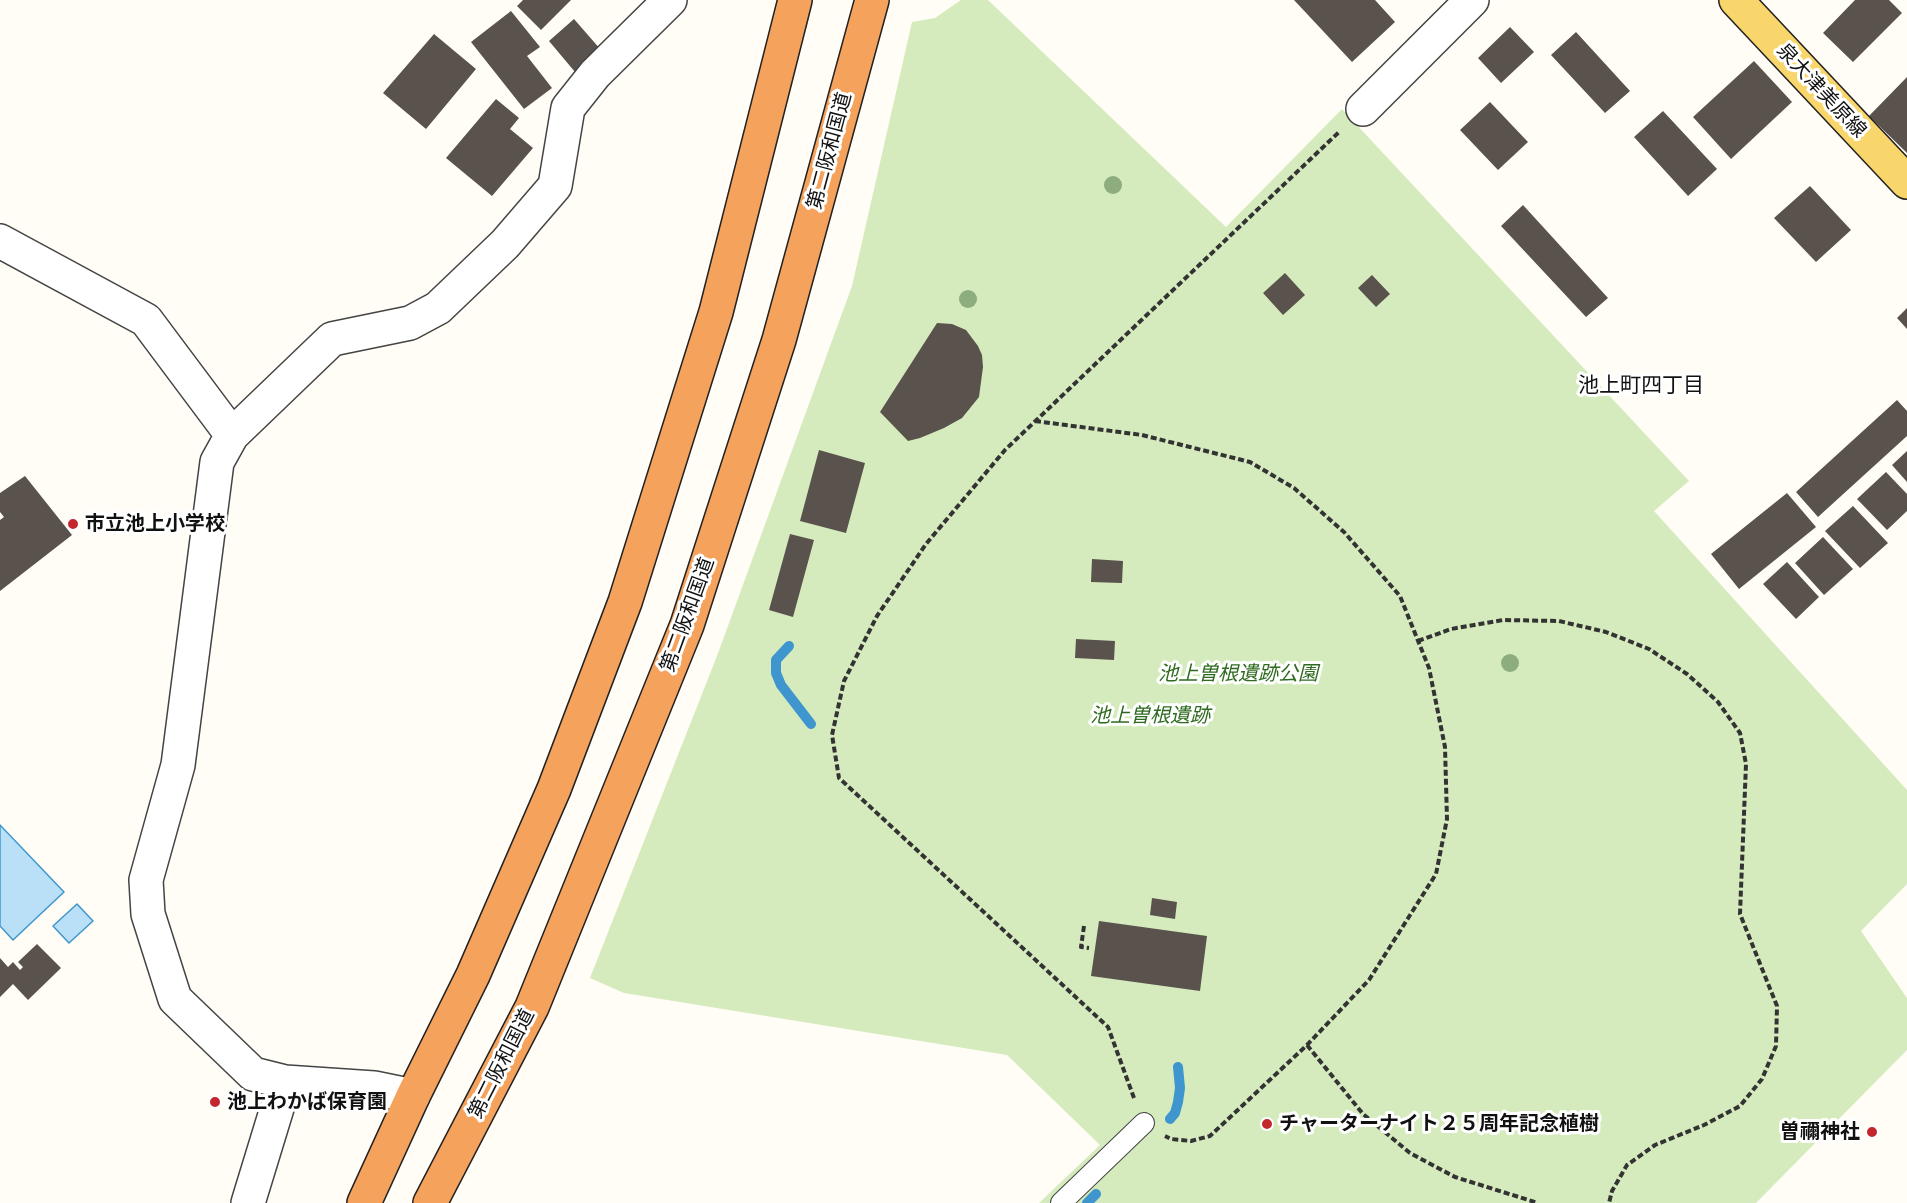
<!DOCTYPE html>
<html>
<head>
<meta charset="utf-8">
<style>
	body { margin:0 }
	canvas { display:block; background:#fffdf5 }
</style>
</head>
<body>
<canvas width="1907" height="1203"></canvas>
<script>
const context = document.querySelector('canvas').getContext('2d');
context.lineJoin = 'round';
function paint(path, color) { context.fillStyle = color; context.fill(path, 'evenodd'); }
const poly = rows => new Path2D(rows.map(r => 'M' + r).join(''));
function stroke(path, color, width, dash) { context.strokeStyle = color; context.lineWidth = width; context.lineCap = dash ? 'butt' : 'round'; context.setLineDash(dash || []); context.stroke(path); }
function label(font, color, halo, rows, align = 'center') {
  context.font = font + ' "Libre Baskerville","Noto Sans JP",serif'; context.lineWidth = 6; context.setLineDash([]); context.textBaseline = 'middle'; context.strokeStyle = halo; context.fillStyle = color; for (const [text, x, y, turn = 0] of rows) {
    context.save(); context.translate(x, y); context.rotate((+turn || 0) * Math.PI / 180); context.textAlign = isNaN(turn) ? turn : align; if (halo) context.strokeText(text, 0, 0); context.fillText(text, 0, 0); context.restore();
  }
}
paint(poly([
	[961,0,988,0,1226,227,1342,109,1689,481,1654,511,1907,790,1907,884,1861,931,1907,998,1907,1050,1756,1203,1039,1203,1100,1145,1007,1055,624,993,590,978,717,656,852,286,912,22,935,18]
]), '#d5ebbd');
const water = poly([
	[0,825,64,892,13,940,0,926,0,825],
	[77,904,93,921,69,943,53,926,77,904]
]);
paint(water, '#b9e0f7');
stroke(water, '#3f96cf', 1.5);
stroke(poly([
	[789,646,776,660,776,673,781,685,811,724],
	[1170,1119,1175,1113,1178,1102,1180,1088,1178,1067],
	[1087,1203,1096,1194]
]), '#3f96cf', 10);
paint(poly([
	[523,0,571,0,541,30,517,6],
	[1294,0,1375,0,1395,22,1352,62],
	[1855,0,1889,0,1902,13,1853,62,1823,33],
	[511,11,540,47,527,56,552,88,524,109,471,42],
	[574,19,601,50,575,72,549,41],
	[1510,27,1534,52,1501,83,1478,58],
	[1576,32,1630,91,1605,113,1551,55],
	[434,34,476,69,426,129,383,93],
	[1754,61,1792,102,1731,159,1693,117],
	[1907,77,1907,153,1869,116],
	[496,99,519,118,510,129,533,148,492,196,446,158],
	[1490,102,1528,142,1498,170,1460,130],
	[1663,111,1717,169,1688,196,1634,137],
	[1810,186,1851,230,1816,262,1774,218],
	[1523,205,1608,298,1586,317,1501,226],
	[1285,273,1305,295,1283,315,1263,293],
	[1372,275,1390,294,1376,307,1358,288],
	[1907,308,1907,329,1897,318],
	[937,323,952,324,966,330,978,346,982,355,983,367,979,397,962,418,944,428,920,438,908,441,880,412],
	[1897,400,1907,411,1907,436,1818,517,1796,492],
	[819,450,865,463,846,533,800,521],
	[1907,451,1907,482,1892,465],
	[1886,472,1907,494,1907,511,1887,530,1857,499],
	[25,476,72,535,0,591,0,520,4,517,0,512,0,493],
	[1787,493,1816,527,1739,589,1711,554],
	[1853,506,1888,543,1860,568,1825,531],
	[790,534,814,540,793,617,769,610],
	[1823,537,1853,569,1824,595,1795,563],
	[1092,559,1123,561,1122,583,1091,582],
	[1787,562,1819,597,1796,619,1763,584],
	[1076,639,1115,641,1114,660,1075,658],
	[1152,898,1177,902,1175,919,1150,915],
	[1099,921,1207,936,1200,991,1091,976],
	[37,944,61,968,28,1000,13,984,0,997,0,958,8,967,13,962,20,970,23,967,18,962]
]), '#5a524d');
const lane = poly([
	[1061,1203,1144,1123]
]);
const street = poly([
	[1363,109,1472,0],
	[0,241,146,320,232,435],
	[413,1096,374,1088,285,1082,253,1074,175,999,148,914,146,880,178,765,217,462,232,435,332,339,410,323,438,308,505,244,555,186,568,108,595,74,670,0],
	[248,1203,285,1082]
]);
const primary = poly([
	[1736,0,1907,182]
]);
const highway = poly([
	[364,1203,413,1096,473,975,554,789,625,602,716,312,795,0],
	[430,1203,532,1007,687,625,779,340,872,0]
]);
stroke(lane, '#444', 22);
stroke(street, '#444', 36);
stroke(primary, '#222', 36);
stroke(highway, '#222', 36);
stroke(poly([
	[1035,421,1142,435,1250,462,1294,488,1344,532,1400,596,1429,668,1445,747,1447,819,1436,874,1369,980,1307,1045,1210,1136,1191,1141,1171,1139,1165,1136],
	[1418,641,1451,629,1503,620,1559,621,1606,632,1649,649,1687,674,1718,702,1740,733,1746,764,1740,914,1777,1006,1776,1046,1762,1079,1740,1106,1704,1125,1655,1145,1627,1165,1612,1191,1609,1203],
	[1084,926,1081,947,1089,948],
	[1307,1045,1363,1114,1410,1153,1455,1177,1538,1203],
	[1134,1098,1108,1027,839,778,832,735,844,681,877,616,926,544,1005,450,1339,132]
]), '#333', 4, [6, 3]);
stroke(lane, '#fff', 20);
stroke(street, '#fff', 33);
stroke(primary, '#f9d66b', 33);
stroke(highway, '#f5a25d', 33);
context.fillStyle = '#8dad7f';
for (const [x, y] of [
	[1113,185],
	[968,299],
	[1510,663]
]) { context.beginPath(); context.arc(x, y, 9, 0, 2 * Math.PI); context.fill(); }
for (const [x, y, r, color] of [
	[73,524,6,"#c4262e"],
	[215,1102,6,"#c4262e"],
	[1267,1124,6,"#c4262e"],
	[1872,1132,6,"#c4262e"]
]) { const dot = new Path2D(); dot.arc(x, y, r, 0, 2 * Math.PI); context.fillStyle = color; context.fill(dot); stroke(dot, '#fff', 2); }
label('20px', '#111', '#fff', [
	["泉大津美原線",1821,91,47],
	["第二阪和国道",830,151,-75],
	["第二阪和国道",688,615,-70],
	["第二阪和国道",502,1064,-63]
]);
label('bold 20px', '#111', '#fff', [
	["市立池上小学校",85,524],
	["池上わかば保育園",227,1102],
	["チャーターナイト２５周年記念植樹",1279,1124],
	["曽禰神社",1860,1132,"right"]
], 'left');
label('italic 20px', '#2f6b1f', '#fff', [
	["池上曽根遺跡公園",1238,674],
	["池上曽根遺跡",1150,716]
]);
label('21px', '#111', '#fff', [
	["池上町四丁目",1641,386]
]);
</script>
</body>
</html>
